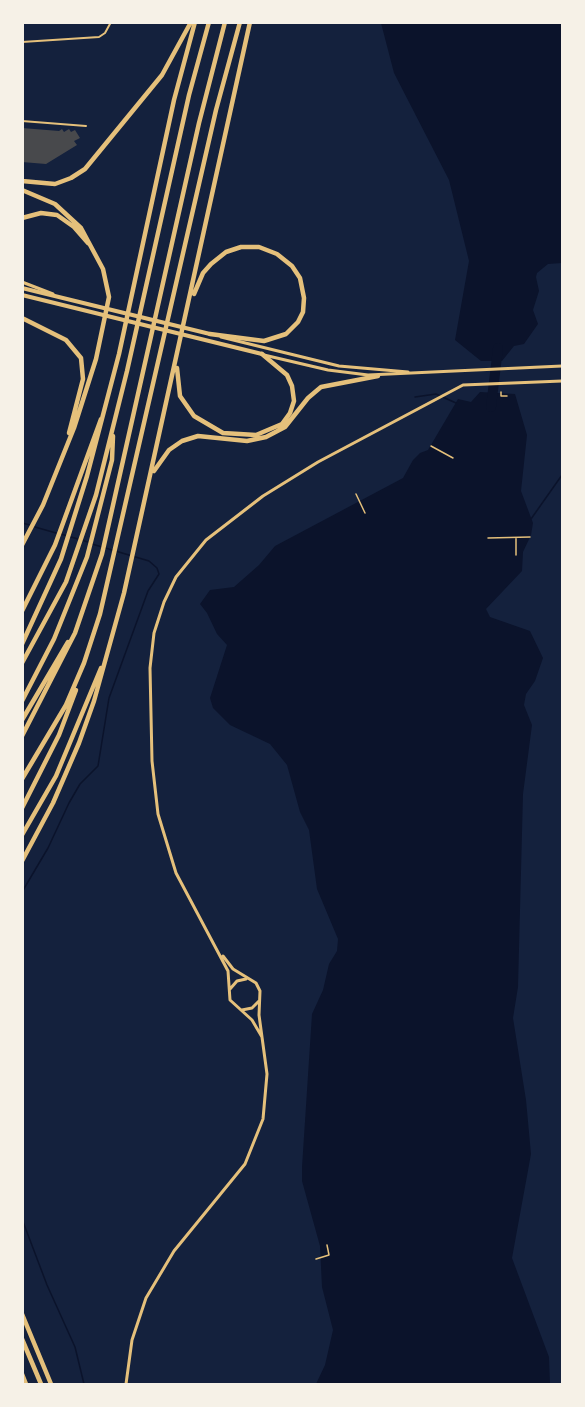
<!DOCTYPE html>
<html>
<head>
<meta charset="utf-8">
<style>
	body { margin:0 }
	#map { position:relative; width:585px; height:1407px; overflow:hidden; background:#14213d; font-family:"Crimson Pro",serif }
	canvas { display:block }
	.frame { position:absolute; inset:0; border:24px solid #f6f1e7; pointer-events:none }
</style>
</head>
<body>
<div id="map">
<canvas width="585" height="1407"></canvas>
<div class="frame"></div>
</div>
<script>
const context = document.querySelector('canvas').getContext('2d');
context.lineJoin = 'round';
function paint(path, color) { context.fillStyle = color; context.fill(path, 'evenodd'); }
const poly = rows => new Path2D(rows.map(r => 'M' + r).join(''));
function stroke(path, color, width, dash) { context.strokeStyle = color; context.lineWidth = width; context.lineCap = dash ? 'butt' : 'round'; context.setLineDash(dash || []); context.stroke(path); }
paint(poly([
	[381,23,562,23,562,263,548,264,537,273,536,277,539,291,533,310,538,324,524,344,514,346,502,361,481,361,455,340,469,261,449,180,394,73],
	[480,392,515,394,527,435,521,491,533,523,531,535,523,552,522,571,486,609,490,617,530,631,543,658,535,681,526,694,524,705,532,725,523,794,518,987,513,1018,526,1100,531,1154,512,1258,549,1357,550,1384,316,1384,325,1365,333,1330,322,1287,320,1246,302,1181,302,1167,312,1014,323,990,329,964,337,951,338,939,317,889,309,830,300,812,287,765,270,744,230,725,213,708,210,698,227,645,217,634,207,613,200,604,210,590,234,587,259,565,275,546,403,478,413,460,420,453,428,450,458,399,471,402]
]), '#0b132b');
stroke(poly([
	[415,397,436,394,456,403],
	[531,519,562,475],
	[22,523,30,525],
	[35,527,56,533],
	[61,534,88,542],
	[22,892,48,848,69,803,80,784,98,766,109,698,148,591,159,574,157,568,149,561,92,544],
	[22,1219,47,1285,75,1347,84,1384]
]), '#0b132b', 1.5);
stroke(poly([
	[491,407,498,348]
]), '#0b132b', 10);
paint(poly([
	[22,128,59,131,62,129,64,132,69,129,71,132,75,130,80,138,74,141,77,145,46,164,22,162]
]), '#48494c');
stroke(poly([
	[501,392,501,396,507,396],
	[431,446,453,458],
	[356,494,365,513],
	[488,538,530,537],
	[516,538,516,555],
	[316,1259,329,1255,327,1245]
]), '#e5c07b', 1.5);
stroke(poly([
	[22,42,99,37,105,33,111,22],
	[22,121,86,126]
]), '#e5c07b', 2);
stroke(poly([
	[230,989,237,981,246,979],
	[242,1010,252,1008,259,1001],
	[262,1037,252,1020,230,1000,228,971,176,873,158,814,152,761,150,668,154,633,164,602,176,577,206,540,263,496,318,462,463,385,562,381],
	[126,1384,132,1340,146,1298,174,1251,245,1164,263,1119,267,1074,259,1015,260,991,256,983,233,969,223,956]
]), '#e5c07b', 3);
stroke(poly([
	[22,282,53,294],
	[221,337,339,366,408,372],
	[264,355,328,370,368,375,562,366]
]), '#e5c07b', 3);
stroke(poly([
	[22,288,210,334],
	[22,295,262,354]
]), '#e5c07b', 4);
stroke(poly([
	[22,181,55,184,71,178,85,169,162,75,191,22],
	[22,190,55,204,81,228,103,269,109,297,96,359,74,428,43,505,22,545],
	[22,218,41,213,57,215,74,227,88,243],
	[194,294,203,273,211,264,226,252,241,247,259,247,277,254,292,266,300,278,304,298,303,312,298,322,286,334,264,341,210,334],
	[22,318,66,340,81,358,83,379,69,433],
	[177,368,180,396,194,416,223,433,256,435,282,424,290,413,294,401,292,386,287,375,262,354],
	[154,471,169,450,182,441,198,436,247,441,266,437,285,427,308,398,321,387,378,376],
	[22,611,55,545,101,419],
	[22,644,61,559,87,476,119,354,174,100,195,22],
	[22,663,66,582,96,495,127,371,189,95,209,22],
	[22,701,54,639,87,557,112,460,113,436],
	[22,720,68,642],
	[22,736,75,633,102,554,199,123,225,22],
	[22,779,66,705,84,663,100,614,216,110,240,22],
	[22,808,59,735,76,690],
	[22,835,56,776,101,668],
	[22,861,53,803,79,743,94,701,124,593,250,22],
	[22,1314,51,1384],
	[22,1339,41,1384],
	[22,1374,26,1384]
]), '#e5c07b', 4.5);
</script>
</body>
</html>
